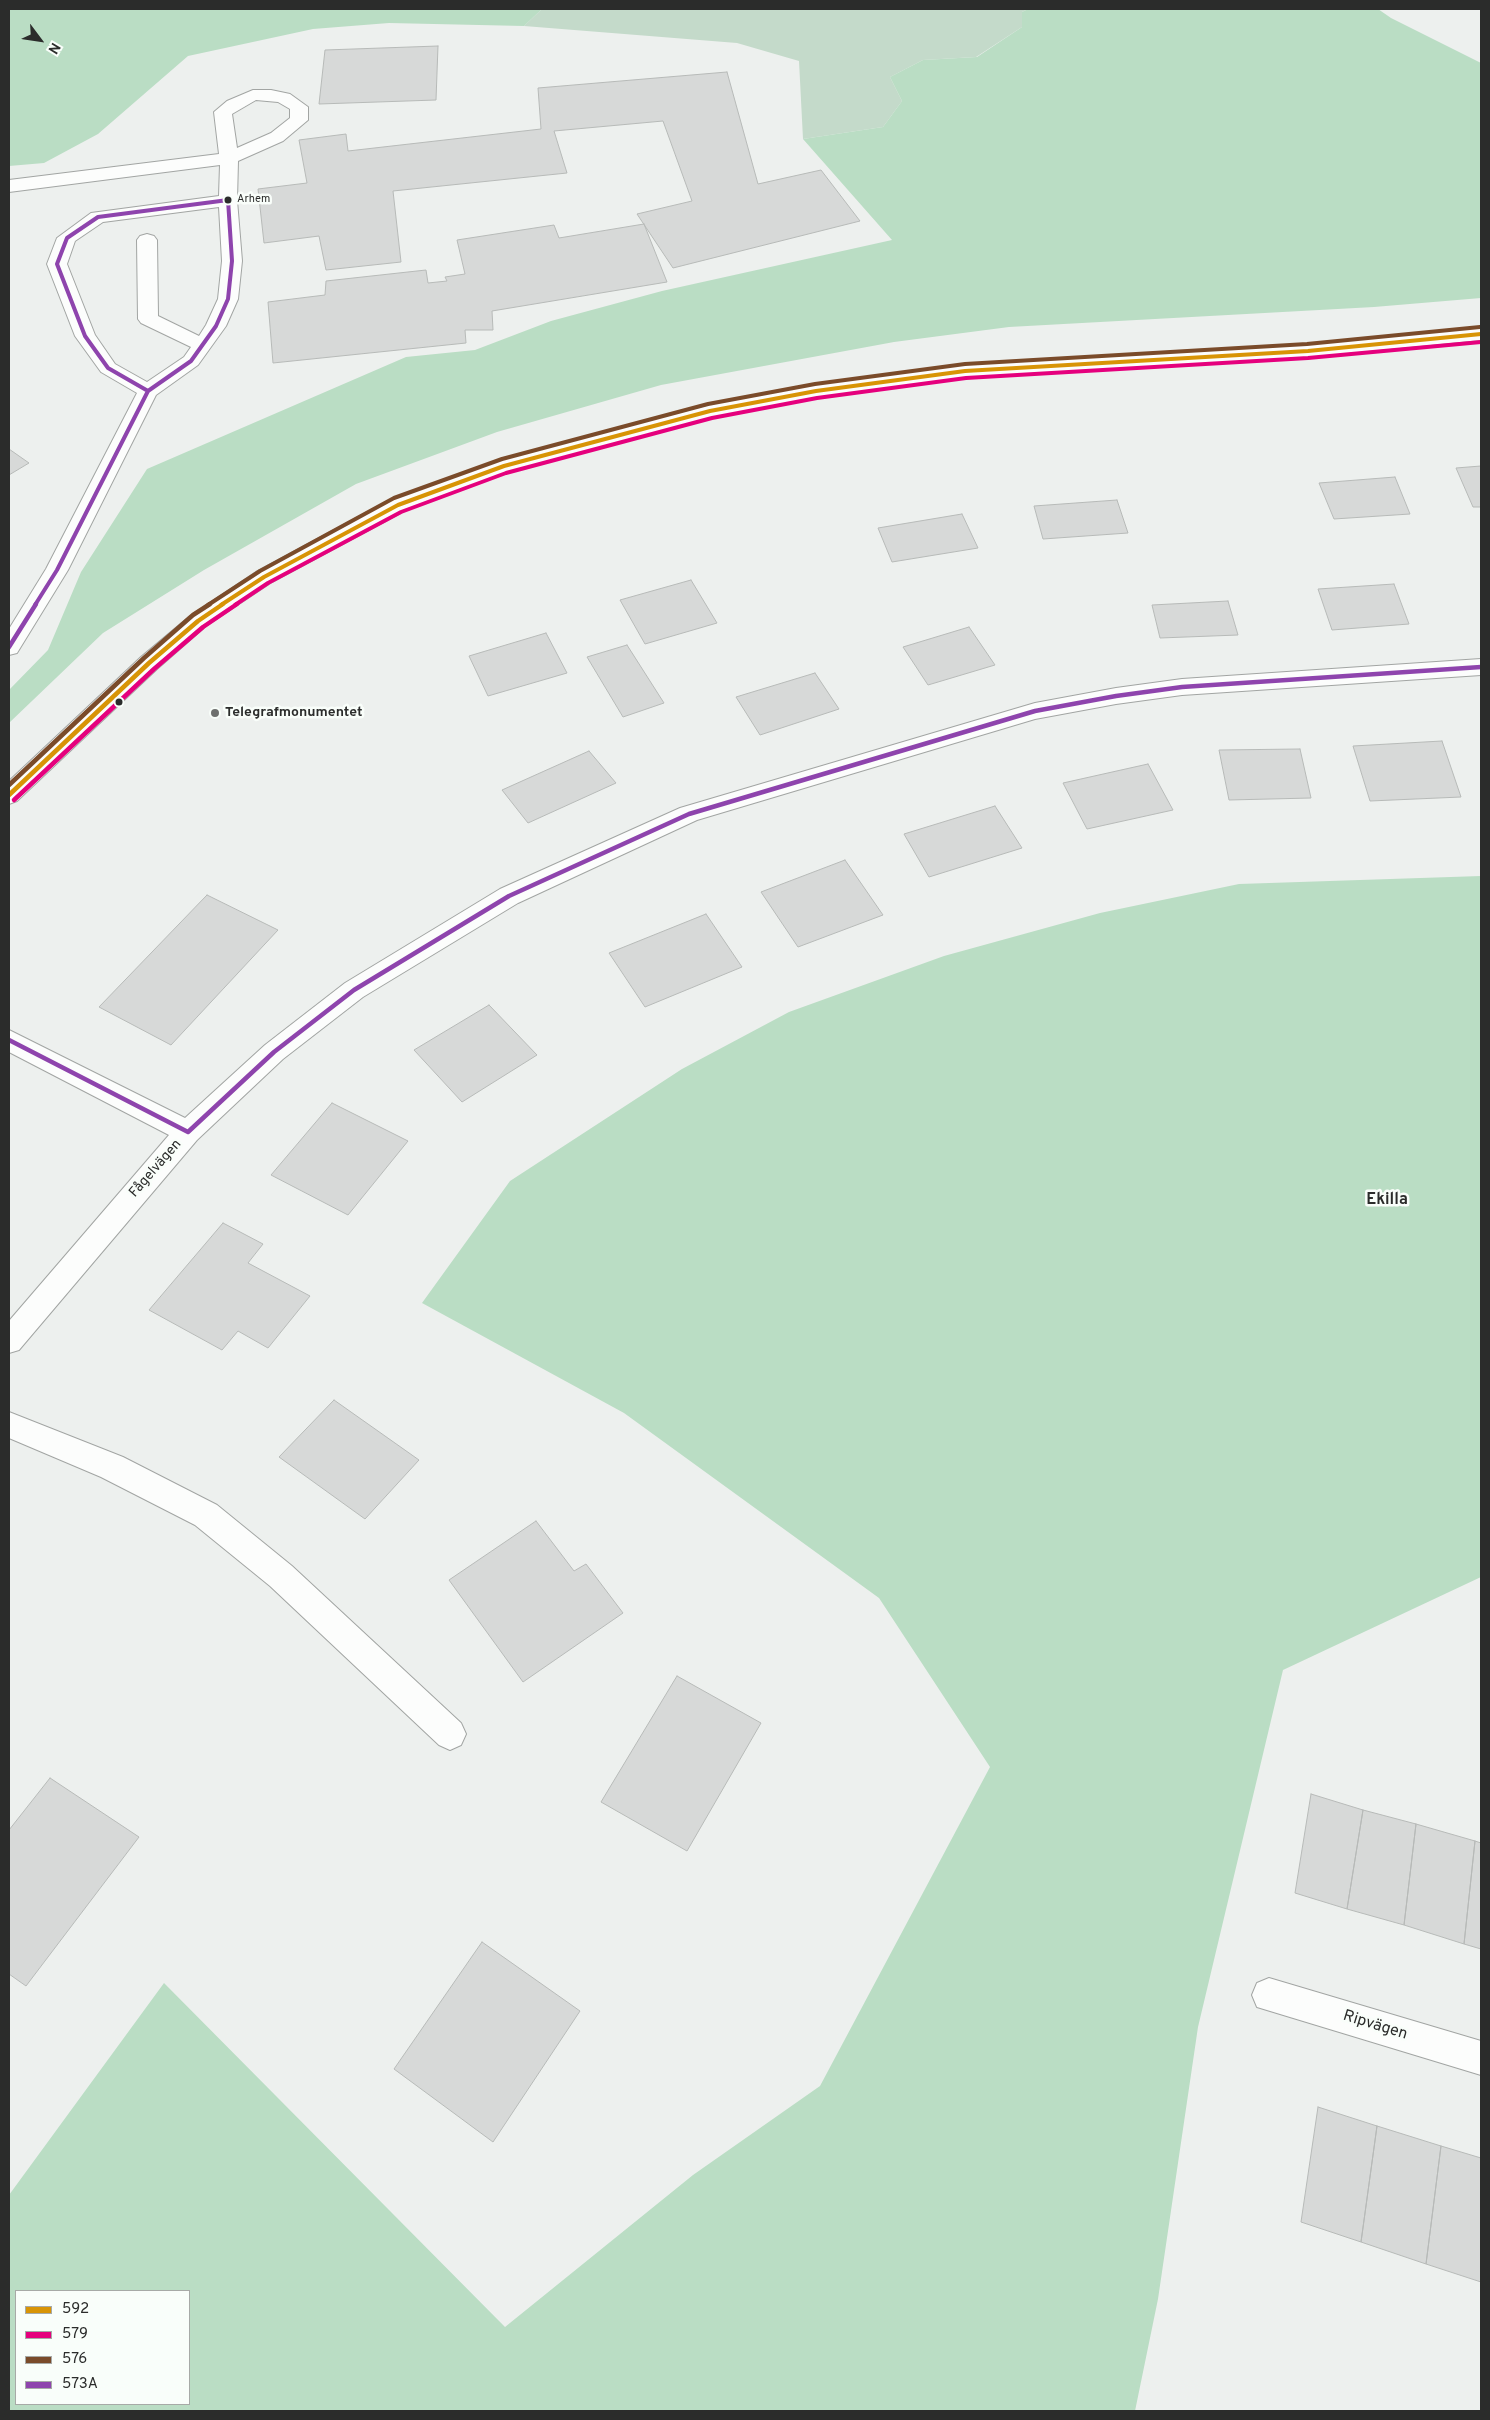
<!DOCTYPE html>
<html>
<head>
<meta charset="utf-8">
<style>
	body { margin:0 }
	#map { position:relative; width:1490px; height:2420px; overflow:hidden; background:#edf0ee; font-family:Overpass,sans-serif }
	canvas { display:block }
	.frame { position:absolute; inset:0; border:10px solid #2b2c2b; pointer-events:none }
	.legend { position:absolute; left:15px; top:2290px; width:175px; height:115px; box-sizing:border-box; background:#f9fefa; border:1px solid #a7aaa7; margin:0; padding:6px 9px; list-style:none; font-size:15px; color:#2b2c2b }
	.legend li { display:flex; align-items:center; gap:10px; height:25px }
	.legend b { width:25px; border:1px solid #a7aaa7 }
	.north { position:absolute; left:15px; top:15px; width:50px; height:50px; -webkit-text-stroke:4px #f9fefa; paint-order:stroke; rotate:121deg; font-size:14px; font-weight:700; line-height:20px; text-align:center; color:#2b2c2b }
	.north::after { content:''; display:block; margin:auto; width:18px; height:22px; background:#2b2c2b; clip-path:polygon(50% 0,100% 100%,50% 72%,0 100%) }
</style>
</head>
<body>
<div id="map">
<canvas width="1490" height="2420"></canvas>
<div class="frame"></div>
<ul class="legend">
<li><b style="height:6px;background:#d89406"></b>592</li>
<li><b style="height:6px;background:#e5007d"></b>579</li>
<li><b style="height:6px;background:#7a4b2a"></b>576</li>
<li><b style="height:6px;background:#8e44ad"></b>573A</li>
</ul>
<div class="north">N</div>
</div>
<script>
const context = document.querySelector('canvas').getContext('2d');
context.lineJoin = 'round';
function paint(path, color) { context.fillStyle = color; context.fill(path, 'evenodd'); }
const poly = rows => new Path2D(rows.map(r => 'M' + r).join(''));
function stroke(path, color, width, dash) { context.strokeStyle = color; context.lineWidth = width; context.lineCap = dash ? 'butt' : 'round'; context.setLineDash(dash || []); context.stroke(path); }
function label(font, color, halo, rows, align = 'center') {
  context.font = font + ' Overpass,sans-serif'; context.lineWidth = 5; context.setLineDash([]); context.textBaseline = 'middle'; context.strokeStyle = halo; context.fillStyle = color; for (const [text, x, y, turn = 0] of rows) {
    context.save(); context.translate(x, y); context.rotate((+turn || 0) * Math.PI / 180); context.textAlign = isNaN(turn) ? turn : align; if (halo) context.strokeText(text, 0, 0); context.fillText(text, 0, 0); context.restore();
  }
}
paint(poly([
	[542,9,1028,9,1022,12,1022,27,976,57,923,60,890,77,902,101,883,127,803,139,799,61,737,43,524,26]
]), '#c4daca');
paint(poly([
	[9,9,542,9,524,26,389,23,313,29,188,56,98,134,44,163,9,166],
	[1028,9,1378,9,1391,18,1481,63,1481,298,1374,307,1009,327,894,342,661,385,497,432,356,484,204,570,103,633,9,723,9,690,48,650,81,572,147,469,406,357,475,350,551,321,662,291,892,240,803,139,883,127,902,101,890,77,923,60,977,57,1022,27,1022,12],
	[1481,876,1481,1577,1283,1670,1198,2027,1158,2299,1135,2411,9,2411,9,2195,164,1983,505,2327,693,2175,820,2086,990,1767,879,1598,624,1413,422,1303,510,1181,682,1069,789,1012,944,956,1100,913,1239,884],
	[16,2291,189,2291,189,2404,16,2404]
]), '#baddc4');
const building = poly([
	[438,46,436,100,319,104,325,50,438,46],
	[727,72,758,184,821,170,860,221,673,268,637,214,692,201,663,121,554,131,567,173,393,191,401,262,326,270,319,236,264,243,258,189,307,183,299,140,346,134,348,151,541,129,538,88,727,72],
	[644,224,667,282,492,311,493,330,465,330,466,343,273,363,268,302,325,295,326,281,426,270,428,283,447,281,445,277,465,274,457,240,554,225,559,238,644,224],
	[9,449,29,463,9,475,9,449],
	[1481,466,1481,507,1473,507,1456,468,1481,466],
	[1395,477,1410,514,1334,519,1319,483,1395,477],
	[1117,500,1128,533,1043,539,1034,506,1117,500],
	[962,514,978,548,892,562,878,528,962,514],
	[691,580,717,623,645,644,620,600,691,580],
	[1394,584,1409,624,1332,630,1318,589,1394,584],
	[1228,601,1238,635,1160,638,1152,605,1228,601],
	[969,627,995,665,928,685,903,647,969,627],
	[546,633,567,673,488,696,469,656,546,633],
	[627,645,664,703,623,717,587,657,627,645],
	[815,673,839,709,760,735,736,697,815,673],
	[1442,741,1461,797,1370,801,1353,746,1442,741],
	[1300,749,1311,798,1229,800,1219,750,1300,749],
	[589,751,616,783,528,823,502,790,589,751],
	[1148,764,1173,810,1087,829,1063,783,1148,764],
	[995,806,1022,848,929,877,904,834,995,806],
	[845,860,883,915,798,947,761,892,845,860],
	[207,895,278,930,171,1045,99,1007,207,895],
	[706,914,742,967,645,1007,609,953,706,914],
	[489,1005,537,1055,462,1102,414,1050,489,1005],
	[332,1103,408,1141,348,1215,271,1175,332,1103],
	[223,1223,263,1244,248,1263,310,1296,268,1348,238,1331,222,1350,149,1310,223,1223],
	[334,1400,419,1460,365,1519,279,1457,334,1400],
	[536,1521,574,1571,586,1564,623,1613,523,1682,449,1580,536,1521],
	[677,1676,761,1723,687,1851,601,1802,677,1676],
	[50,1778,139,1837,26,1986,9,1974,9,1830,50,1778],
	[1311,1794,1363,1810,1347,1909,1295,1893,1311,1794],
	[1363,1810,1416,1824,1404,1925,1347,1909,1363,1810],
	[1416,1824,1475,1841,1464,1944,1404,1925,1416,1824],
	[1475,1841,1481,1843,1481,1949,1464,1944,1475,1841],
	[482,1942,580,2011,493,2142,394,2069,482,1942],
	[1318,2107,1377,2126,1361,2242,1301,2222,1318,2107],
	[1377,2126,1441,2146,1426,2264,1361,2242,1377,2126],
	[1441,2146,1481,2158,1481,2282,1426,2264,1441,2146]
]);
paint(building, '#d7d9d8');
stroke(building, '#b7bab8', 1);
const minor = poly([
	[253,90,271,90,290,94,308,107,308,120,283,141,238,161,237,200,242,261,238,299,226,326,198,365,156,395,68,570,17,653,9,655,9,629,46,569,137,393,101,372,75,336,47,264,57,238,91,213,219,196,220,165,9,192,9,180,219,154,214,112,227,101,253,90],
	[256,100,278,102,290,109,290,118,271,133,237,148,232,114,256,100],
	[219,207,222,261,218,299,206,325,199,336,158,316,157,240,154,236,147,234,140,236,137,240,138,319,141,323,191,347,184,357,147,382,115,364,95,335,67,264,75,241,103,222,219,207],
	[1481,328,1481,340,1308,357,965,377,816,397,711,417,511,471,406,510,272,582,206,626,157,669,17,801,9,804,9,781,141,657,190,616,256,572,390,500,497,461,710,405,816,385,965,365,1308,345,1481,328],
	[1481,659,1481,675,1182,695,1116,704,1035,719,697,820,518,903,363,997,283,1059,197,1140,19,1350,9,1353,9,1321,169,1135,9,1052,9,1030,185,1118,265,1045,345,983,500,889,680,808,1035,703,1116,688,1182,679,1481,659],
	[9,1412,123,1457,217,1505,292,1566,461,1723,466,1734,461,1745,450,1750,439,1745,270,1586,195,1525,101,1477,9,1438,9,1412],
	[1269,1978,1481,2041,1481,2075,1257,2007,1252,1995,1257,1983,1269,1978]
]);
stroke(minor, '#a2a5a3', 2);
paint(minor, '#fcfdfc');
stroke(poly([
	[221,605,264,577,398,505,504,466,710,411,816,391,965,371,1308,351,1481,334]
]), '#d89406', 4);
stroke(poly([
	[9,795,149,663,198,621,223,604]
]), '#d89406', 4.5);
stroke(poly([
	[235,605,268,583,401,512,506,473,712,418,817,398,966,378,1308,358,1481,342]
]), '#e5007d', 4);
stroke(poly([
	[14,800,154,669,203,627,237,604]
]), '#e5007d', 4.5);
stroke(poly([
	[208,605,260,571,394,498,502,459,708,404,815,384,965,364,1307,344,1480,327]
]), '#7a4b2a', 4);
stroke(poly([
	[9,785,144,658,193,615,210,604]
]), '#7a4b2a', 4.5);
stroke(poly([
	[228,200,232,261,228,299,216,326,191,361,148,391,108,368,85,336,57,264,67,238,98,217,228,200],
	[35,605,57,570,148,391]
]), '#8e44ad', 4);
stroke(poly([
	[9,647,36,604],
	[9,1040,188,1132,274,1052,354,990,509,896,689,814,1035,711,1116,696,1182,687,1481,667]
]), '#8e44ad', 4.5);
for (const [x, y, r, color] of [
	[228,200,4.5,"#2b2c2b"],
	[119,702,4.5,"#2b2c2b"],
	[215,713,5,"#6f716f"]
]) { const dot = new Path2D(); dot.arc(x, y, r, 0, 2 * Math.PI); context.fillStyle = color; context.fill(dot); stroke(dot, '#f9fefa', 2); }
label('11px', '#2b2c2b', '#f9fefa', [
	["Arhem",237,200]
], 'left');
label('bold 14px', '#2b2c2b', '#f9fefa', [
	["Telegrafmonumentet",225,713]
], 'left');
label('14px', '#2b2c2b', '#f9fefa', [
	["Fågelvägen",156,1169,-49]
]);
label('bold 16px', '#2b2c2b', '#f9fefa', [
	["Ekilla",1387,1201]
]);
label('16px', '#2b2c2b', '#f9fefa', [
	["Ripvägen",1375,2026,17]
]);
</script>
</body>
</html>
